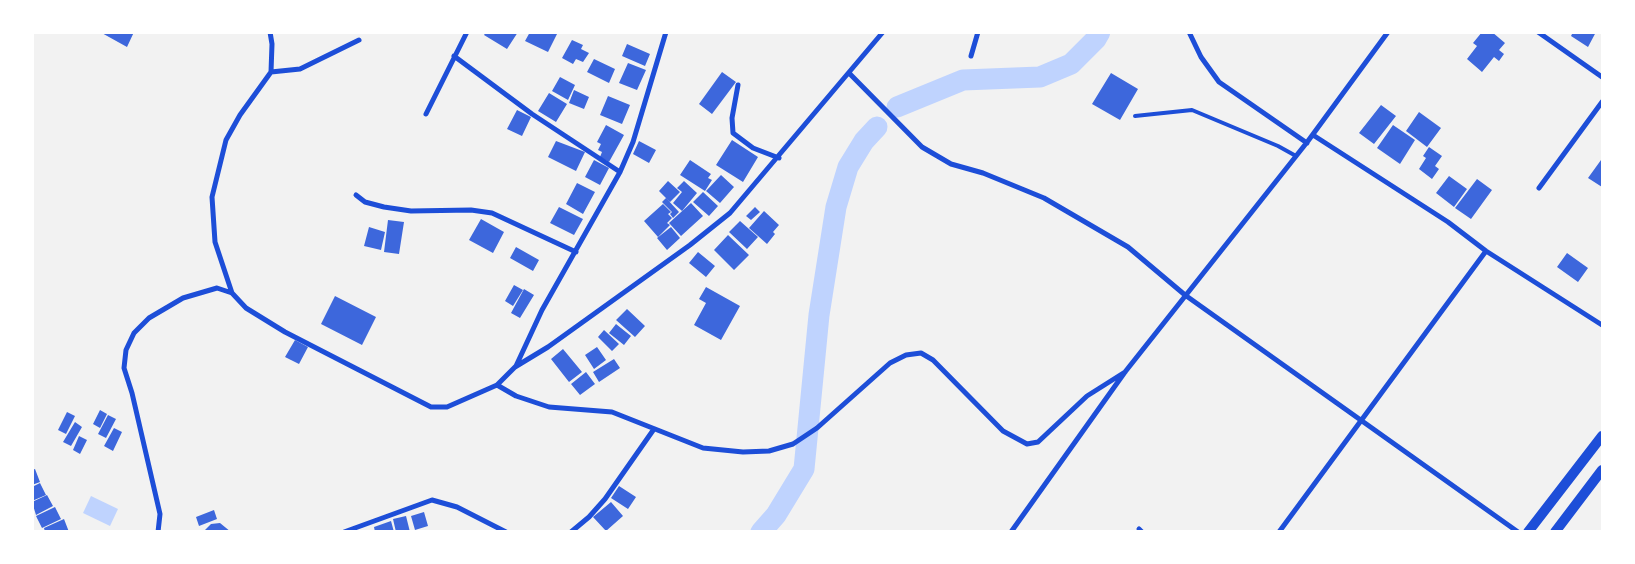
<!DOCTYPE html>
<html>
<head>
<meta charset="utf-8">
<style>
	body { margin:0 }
	#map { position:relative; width:1635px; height:564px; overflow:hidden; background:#f2f2f2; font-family:Spectral,serif }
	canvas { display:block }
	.frame { position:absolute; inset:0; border:34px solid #fff; pointer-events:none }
</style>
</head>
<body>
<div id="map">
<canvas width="1635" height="564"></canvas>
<div class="frame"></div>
</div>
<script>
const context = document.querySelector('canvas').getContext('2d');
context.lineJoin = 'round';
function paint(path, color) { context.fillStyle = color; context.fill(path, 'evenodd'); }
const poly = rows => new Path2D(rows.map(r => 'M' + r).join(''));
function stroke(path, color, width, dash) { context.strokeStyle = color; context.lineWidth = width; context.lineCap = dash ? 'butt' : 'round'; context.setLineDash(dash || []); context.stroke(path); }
paint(poly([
	[91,496,118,509,110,526,83,513]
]), '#bfd3fe');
stroke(poly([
	[897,107,963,80,1040,77,1071,64,1096,39,1100,32],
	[761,532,776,515,804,469,819,315,836,207,848,167,864,141,877,127]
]), '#bfd3fe', 21);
paint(poly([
	[100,32,134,32,127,47],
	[486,32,518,32,507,49,484,35],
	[530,32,554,32,557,34,548,52,525,41],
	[1482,32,1492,32,1505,43,1499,50,1504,54,1499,61,1494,57,1482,72,1467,59,1477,46,1473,43],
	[1573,32,1596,32,1588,47,1571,36],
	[572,40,583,45,581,49,589,53,583,62,576,59,573,64,562,58],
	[627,44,650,54,645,66,622,56],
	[594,59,615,69,609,83,587,72],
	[628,63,646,70,637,90,619,83],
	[722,72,736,82,712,114,699,104],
	[1111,73,1138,89,1120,120,1092,104],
	[560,77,575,85,568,100,552,91],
	[574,90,589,97,584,109,569,103],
	[549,93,567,104,556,122,538,111],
	[608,96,630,105,622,124,600,115],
	[1381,105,1396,116,1374,144,1359,133],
	[517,110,531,117,522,136,507,129],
	[1419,112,1441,128,1427,147,1406,131],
	[606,125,624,135,609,162,600,157,602,152,598,150,601,144,597,142],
	[1393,125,1415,140,1400,164,1377,148],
	[732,140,758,157,743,182,716,165],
	[556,141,585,152,576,171,548,157],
	[639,141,656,150,649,163,633,154],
	[1429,147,1442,156,1435,166,1439,169,1432,179,1419,169,1426,158,1423,156],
	[594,160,609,168,600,185,585,177],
	[690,160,711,174,708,178,712,180,705,191,680,175],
	[1601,160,1602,161,1602,187,1588,178],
	[721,175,734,187,720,203,706,191],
	[1449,176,1467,189,1454,207,1436,193],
	[1477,179,1492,190,1471,219,1455,208],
	[668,181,680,192,670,202,659,191],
	[684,181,697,193,682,211,673,203,682,192,677,188],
	[577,183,595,192,583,214,566,204],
	[703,192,718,206,709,216,693,202],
	[666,198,679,212,673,218,670,214,672,212,662,202],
	[691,203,703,216,681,236,669,223],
	[663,204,671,212,668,214,672,218,667,223,670,225,658,237,644,221],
	[559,207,583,219,574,235,550,223],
	[755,207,760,212,751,220,746,216],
	[764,211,779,225,773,232,775,234,767,244,749,228],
	[481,219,504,232,493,253,469,240],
	[388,220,404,222,399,254,384,252],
	[740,221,758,237,747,249,729,232],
	[369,227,385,232,381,250,364,246],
	[671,227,680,238,667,250,657,238],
	[728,235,749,255,734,270,714,250],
	[516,247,539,260,533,271,510,258],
	[698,252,715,266,706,277,689,263],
	[1567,253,1588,268,1578,282,1557,267],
	[514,285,523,290,513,306,505,301],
	[706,287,740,306,721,340,694,325,706,303,699,299],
	[524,289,534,295,520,318,511,313],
	[335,296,376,317,362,345,321,324],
	[627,309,645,326,635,337,616,320],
	[616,324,631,336,624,345,609,333],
	[604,330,619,344,612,351,598,337],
	[295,340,308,347,299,364,285,357],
	[597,347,606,360,594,369,585,355],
	[563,349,582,372,569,382,551,359],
	[614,359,620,368,599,382,593,372],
	[586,372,595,384,580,395,571,384],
	[100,410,107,414,100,428,93,424],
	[67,412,75,416,66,434,58,430],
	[108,415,116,419,106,438,98,434],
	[75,422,82,427,71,446,63,442],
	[114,428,122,432,113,451,104,446],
	[79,436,87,440,80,454,73,450],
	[35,469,40,482,32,485,32,470],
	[40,483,46,495,32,501,32,487],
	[619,486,636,497,628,509,611,498],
	[47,495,53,506,36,515,32,502],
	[611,502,623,516,606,531,593,517],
	[55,507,61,519,42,528,36,516],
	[214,510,217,519,199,526,196,517],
	[424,512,428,526,415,530,411,516],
	[406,516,410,532,396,532,393,519],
	[64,519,69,532,45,532,44,528],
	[391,521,394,532,375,532,374,527],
	[220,523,231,532,203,532,211,524]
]), '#3d67dc');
stroke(poly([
	[1135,116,1192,110,1278,146,1296,156]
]), '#1d4ed8', 4);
stroke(poly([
	[270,32,272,44,271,72,240,115,226,140,212,197,215,242,232,293,246,308,285,332,431,407,447,407,497,385,515,367,548,347,690,245,730,213,883,32],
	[1189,32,1201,57,1219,82,1307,143],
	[1538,32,1602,77],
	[454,56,532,114,620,172],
	[971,56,978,32],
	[271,72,300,69,359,40],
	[849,73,922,147,951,164,983,173,1044,198,1128,247,1185,295,1518,532],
	[738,85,732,118,733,133,753,148,779,158],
	[426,114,467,32],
	[1313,135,1448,222,1486,251,1602,325],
	[1539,188,1602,102],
	[356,195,365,202,384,207,411,211,471,210,492,213,576,252],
	[516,366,542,310,620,172,633,142,666,32],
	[497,385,516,396,549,407,612,412,703,448,743,452,769,451,793,444,817,428,890,363,906,355,921,353,933,360,1003,431,1027,444,1038,442,1087,396,1125,372],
	[1139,529,1142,532],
	[158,532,160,514,132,393,124,368,126,350,134,333,149,318,183,298,217,288,232,293],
	[344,532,432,500,457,507,506,532],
	[571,532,589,517,605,499,654,429],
	[1011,532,1125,372,1308,141,1388,32],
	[1279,532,1486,251]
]), '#1d4ed8', 5);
stroke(poly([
	[1528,532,1602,436],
	[1555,532,1602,470]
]), '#1d4ed8', 10);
</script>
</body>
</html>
